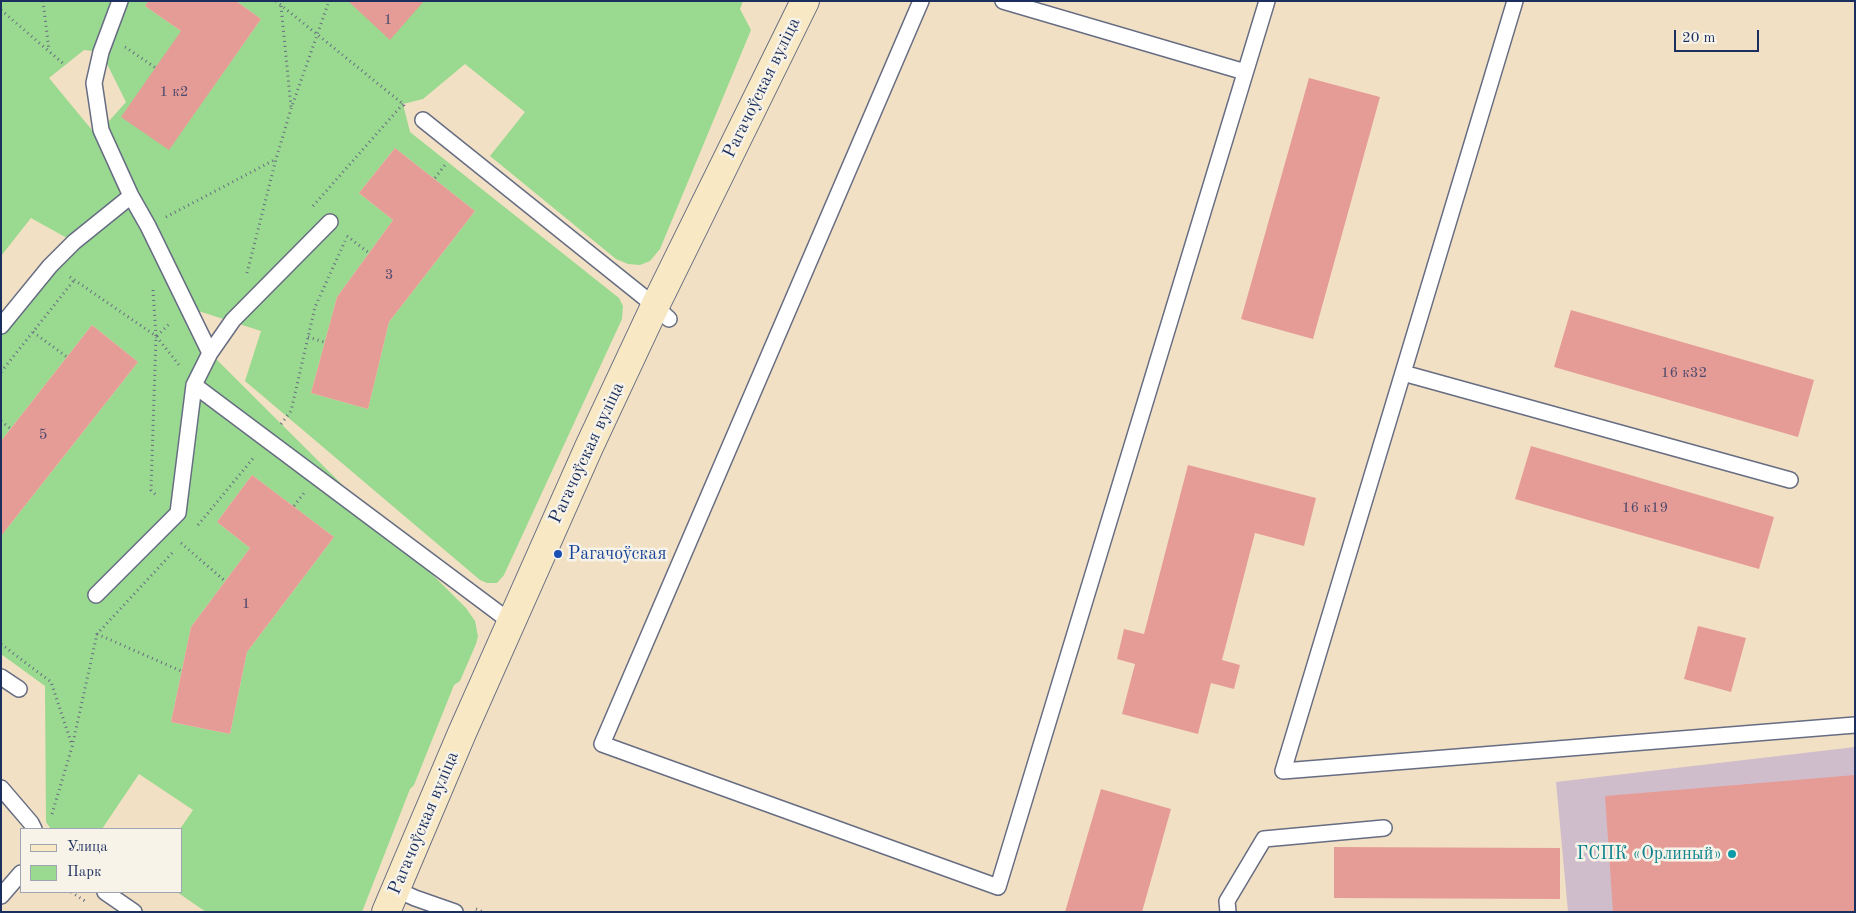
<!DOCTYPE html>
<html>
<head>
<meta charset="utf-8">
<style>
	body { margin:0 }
	#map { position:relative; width:1856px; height:913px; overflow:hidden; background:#f2e0c4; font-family:"Old Standard TT",serif }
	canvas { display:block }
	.frame { position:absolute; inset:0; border:2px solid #1b2f5e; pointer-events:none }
	.legend { position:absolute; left:20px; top:828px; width:162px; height:65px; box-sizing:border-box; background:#f7f3e8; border:1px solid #9fa5b1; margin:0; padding:6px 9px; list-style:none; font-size:15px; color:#1b2f5e }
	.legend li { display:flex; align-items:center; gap:10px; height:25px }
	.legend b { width:25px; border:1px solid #9fa5b1 }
	.scale { position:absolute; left:1674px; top:30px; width:85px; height:22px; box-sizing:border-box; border:2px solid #1b2f5e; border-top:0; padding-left:6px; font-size:15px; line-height:18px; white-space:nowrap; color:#1b2f5e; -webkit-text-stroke:4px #f7f3e8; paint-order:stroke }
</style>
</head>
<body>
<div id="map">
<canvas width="1856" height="913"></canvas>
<div class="frame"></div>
<ul class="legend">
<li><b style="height:6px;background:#f8e8c3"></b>Улица</li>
<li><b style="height:14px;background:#9ad990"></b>Парк</li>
</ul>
<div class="scale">20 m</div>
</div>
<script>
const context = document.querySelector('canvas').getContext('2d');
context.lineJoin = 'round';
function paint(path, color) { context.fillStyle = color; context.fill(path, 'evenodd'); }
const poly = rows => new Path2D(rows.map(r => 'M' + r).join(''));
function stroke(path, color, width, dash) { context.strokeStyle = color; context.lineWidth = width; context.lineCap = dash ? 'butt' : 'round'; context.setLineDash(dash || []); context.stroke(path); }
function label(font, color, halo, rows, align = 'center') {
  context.font = font + ' "Old Standard TT",serif'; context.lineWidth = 5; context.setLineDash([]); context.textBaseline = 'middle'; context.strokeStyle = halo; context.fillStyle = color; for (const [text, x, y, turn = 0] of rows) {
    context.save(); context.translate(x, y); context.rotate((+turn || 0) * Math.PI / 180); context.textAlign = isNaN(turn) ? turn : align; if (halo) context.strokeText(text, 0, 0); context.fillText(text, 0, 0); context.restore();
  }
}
paint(poly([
	[1855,747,1855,912,1568,912,1556,782]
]), '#d0bdcc');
paint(poly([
	[1,1,148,1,145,6,181,31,169,149,261,19,236,1,743,1,740,9,751,30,660,249,650,261,640,265,628,264,616,259,490,156,525,112,465,64,423,99,403,104,410,132,619,298,623,306,622,319,504,575,497,583,487,583,480,580,245,381,261,331,189,308,210,353,466,608,475,621,478,636,476,644,460,681,454,685,414,785,410,789,362,912,206,912,177,892,181,892,180,829,193,810,139,774,102,829,51,829,46,822,45,686,1,654,1,536,138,362,92,325,1,441,1,326,74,242,31,218,1,256],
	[84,50,101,52,126,102,101,130,92,130,49,78],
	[395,148,475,211,389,322,368,409,311,393,337,297,393,220,359,193],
	[252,475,334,537,247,652,230,734,171,722,191,627,250,548,217,522]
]), '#9ad990');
paint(poly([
	[148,1,236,1,261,19,169,150,121,117,181,31,145,6],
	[348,1,424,1,390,40],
	[1309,78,1380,97,1313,339,1241,319],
	[395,148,475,211,389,322,368,409,311,393,337,297,393,220,359,193],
	[1571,310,1814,380,1798,437,1554,367],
	[92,325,138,362,1,536,1,441],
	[1531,446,1774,517,1759,569,1515,499],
	[1188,465,1316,498,1304,546,1255,533,1222,660,1240,665,1234,689,1211,683,1198,734,1122,714,1135,664,1117,659,1124,629,1144,634],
	[252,475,334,537,247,652,230,734,171,722,191,627,250,548,217,522],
	[1698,626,1746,638,1731,692,1684,679],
	[1855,775,1855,912,1613,912,1605,796],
	[1101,789,1171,809,1142,912,1065,912],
	[1334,847,1560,848,1560,899,1334,898]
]), '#e59c97');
const lane = poly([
	[921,1,602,744,998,887,1267,1],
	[1003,1,1245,72],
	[1515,1,1283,771,1855,725],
	[423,120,655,306,669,319],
	[1,326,50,266,74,242,131,196],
	[210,353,233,320,330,222],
	[1403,373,1790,480],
	[194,385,512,623],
	[96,595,178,513,194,385,210,353,148,226,131,196,101,130,94,83,101,52,120,1],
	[1,677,19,689],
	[1,788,31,823,34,829],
	[395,889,415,898,455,912],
	[105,892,134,912],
	[1,896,21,873],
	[1228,912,1227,901,1264,839,1384,828]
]);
const secondary = poly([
	[386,912,462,733,589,447,655,306,805,1]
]);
stroke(lane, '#666d82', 18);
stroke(secondary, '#666d82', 30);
stroke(poly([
	[43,1,49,50],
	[276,1,403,104,406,109],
	[281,6,291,107],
	[1,10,65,65],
	[125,47,156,68],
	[435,178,445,165],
	[313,206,403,104],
	[166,217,276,159],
	[347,236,369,253],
	[247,273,276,159,291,109,329,1],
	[70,277,156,336,179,365],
	[153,290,156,336,151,490,157,496],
	[33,332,67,357],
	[157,336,170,323],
	[308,337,324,342],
	[1,372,75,279],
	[1,421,11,429],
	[281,424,291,411,315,307,345,241],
	[294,506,304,493],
	[198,525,255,456],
	[181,543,225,581],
	[97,634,181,671],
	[1,644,51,682,72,745],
	[52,814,72,747,97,634,174,551],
	[71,892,85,901],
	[476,909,483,912]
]), '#666d82', 3, [1, 4]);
stroke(lane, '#fff', 15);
stroke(secondary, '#f8e8c3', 28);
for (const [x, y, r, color] of [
	[558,554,5,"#1a4fb4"],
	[1732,854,5,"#0f9aa8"]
]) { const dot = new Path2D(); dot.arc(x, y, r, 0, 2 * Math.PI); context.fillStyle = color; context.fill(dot); stroke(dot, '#f7f3e8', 2); }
label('15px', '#4e4a6c', null, [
	["1",388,20],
	["1 к2",174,92],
	["3",389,275],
	["16 к32",1684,373],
	["5",43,435],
	["16 к19",1645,508],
	["1",246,604]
]);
label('18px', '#1b2f5e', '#f7f3e8', [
	["Рагачоўская вуліца",762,88,-64],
	["Рагачоўская вуліца",587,453,-65],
	["Рагачоўская вуліца",424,823,-67]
]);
label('18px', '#164399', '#f7f3e8', [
	["Рагачоўская",568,554]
], 'left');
label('18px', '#0d838f', '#f7f3e8', [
	["ГСПК «Орлиный»",1722,854]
], 'right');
</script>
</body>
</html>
